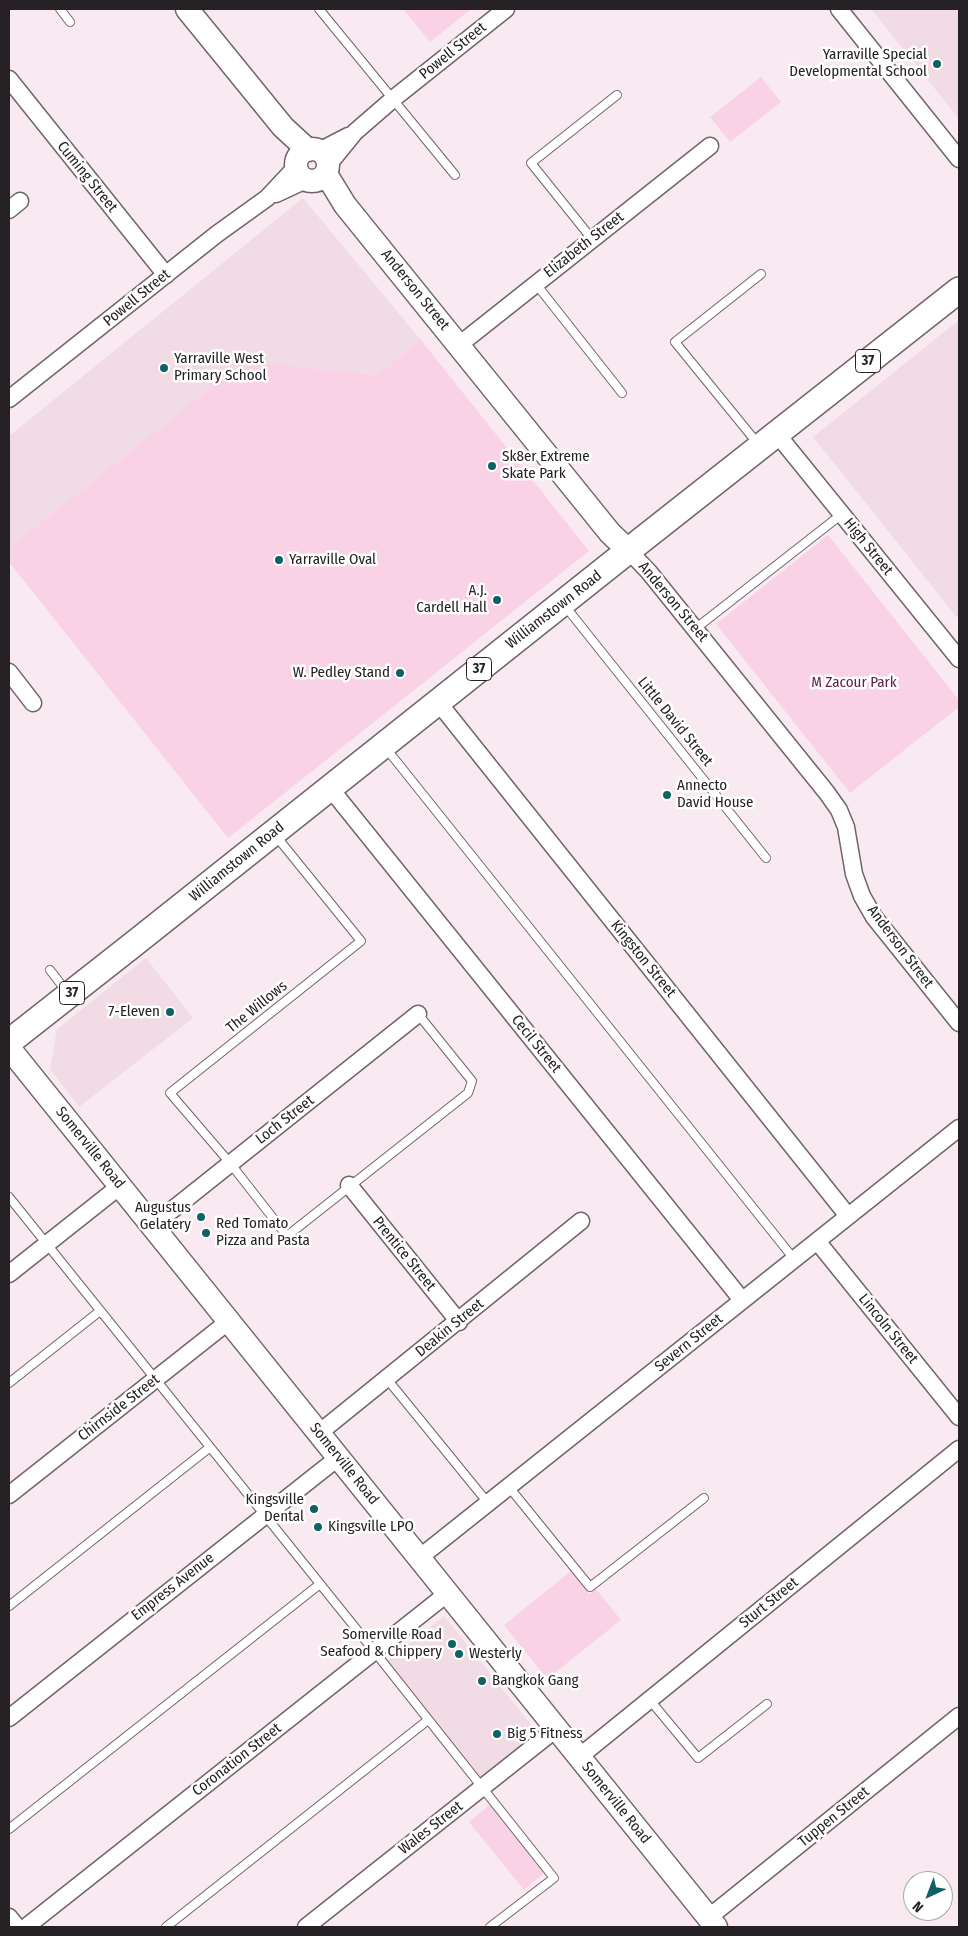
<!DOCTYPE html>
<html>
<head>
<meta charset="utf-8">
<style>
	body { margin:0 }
	#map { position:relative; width:968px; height:1936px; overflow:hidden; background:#f9eaf1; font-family:"Fira Sans Condensed",sans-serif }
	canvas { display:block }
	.frame { position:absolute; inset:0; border:10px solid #262124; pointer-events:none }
	.north { position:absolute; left:903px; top:1871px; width:50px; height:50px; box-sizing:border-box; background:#fff; border:1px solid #a8a6a7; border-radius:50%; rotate:223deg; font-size:14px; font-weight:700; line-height:20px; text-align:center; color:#262124 }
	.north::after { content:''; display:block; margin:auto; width:18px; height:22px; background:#106166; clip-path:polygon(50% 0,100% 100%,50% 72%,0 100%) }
</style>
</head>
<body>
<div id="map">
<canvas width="968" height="1936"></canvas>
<div class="frame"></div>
<div class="north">N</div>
</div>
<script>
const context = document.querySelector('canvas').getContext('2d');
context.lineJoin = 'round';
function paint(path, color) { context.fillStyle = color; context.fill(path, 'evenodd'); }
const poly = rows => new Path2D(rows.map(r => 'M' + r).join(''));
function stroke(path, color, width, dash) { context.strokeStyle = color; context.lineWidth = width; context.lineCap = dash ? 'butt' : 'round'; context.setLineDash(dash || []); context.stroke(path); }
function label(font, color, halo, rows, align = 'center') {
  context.font = font + ' "Fira Sans Condensed",sans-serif'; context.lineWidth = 5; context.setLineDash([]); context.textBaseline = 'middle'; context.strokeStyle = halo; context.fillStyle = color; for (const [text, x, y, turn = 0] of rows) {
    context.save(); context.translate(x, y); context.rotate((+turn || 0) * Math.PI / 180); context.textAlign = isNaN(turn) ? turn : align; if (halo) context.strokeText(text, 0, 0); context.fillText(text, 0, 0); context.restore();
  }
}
paint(poly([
	[871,9,959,9,959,119],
	[303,198,421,340,377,375,244,361,9,548,9,436],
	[959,320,959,620,813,437],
	[146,958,193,1018,79,1107,50,1069,57,1029],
	[444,1616,537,1732,479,1778,386,1662]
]), '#f1dbe5');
paint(poly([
	[403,9,471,9,430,42],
	[761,77,781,102,730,142,710,117],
	[421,340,589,551,228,838,9,562,9,548,244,361,377,375],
	[828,535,959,700,959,707,850,793,716,624],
	[571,1571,589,1594,596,1589,621,1620,547,1679,504,1625],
	[492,1803,544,1868,543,1874,524,1890,469,1822]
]), '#f9d2e5');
const lane = poly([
	[60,9,70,22],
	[319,9,455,175],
	[592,239,531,163,617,95],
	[536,284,622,393],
	[758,444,675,342,761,274],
	[565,606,766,858],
	[695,629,842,514],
	[385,747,794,1259],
	[276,836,361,941,170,1093,230,1163,287,1236,468,1093,472,1081,418,1014],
	[50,970,67,992],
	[9,1197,374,1651,554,1878,490,1927],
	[387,1379,488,1503],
	[9,1383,100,1311],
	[509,1487,590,1587,704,1498],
	[9,1606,209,1448],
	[649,1699,698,1758,767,1704],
	[9,1829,320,1584],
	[166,1927,428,1720]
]);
const street = poly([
	[839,9,959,159],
	[9,79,166,275],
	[319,151,348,136],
	[329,164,355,132,393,99,506,9],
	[276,194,306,180],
	[9,210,20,201],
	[459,345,710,146],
	[9,399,217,234,267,198,296,167],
	[777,434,959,659],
	[628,550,649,572,827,793,839,810,846,827,854,874,862,896,874,917,959,1023],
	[9,672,33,703],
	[438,702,848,1216],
	[330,788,742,1300],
	[349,1185,459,1322],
	[152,1226,418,1014],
	[817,1241,959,1417],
	[9,1274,120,1186],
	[319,1433,581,1221],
	[9,1495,229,1321],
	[419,1558,959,1128],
	[9,1718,339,1457],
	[579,1757,959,1449],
	[9,1917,17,1927],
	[708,1918,959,1716],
	[26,1927,448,1593],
	[306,1927,556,1729]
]);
const secondary = poly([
	[187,9,283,127,308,150],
	'296 165a16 16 0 1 1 32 0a16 16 0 1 1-32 0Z',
	[326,174,345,205,610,533,628,550],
	[9,1048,716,1927]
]);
const primary = poly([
	[9,1042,135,943,643,539,959,290]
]);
stroke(lane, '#71646a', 10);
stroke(street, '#71646a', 19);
stroke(secondary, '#71646a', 25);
stroke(primary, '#71646a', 28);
stroke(lane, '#fff', 8);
stroke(street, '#fff', 16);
stroke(secondary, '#fff', 22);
stroke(primary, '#fff', 25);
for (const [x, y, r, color] of [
	[937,64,5,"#106166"],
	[164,368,5,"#106166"],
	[492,466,5,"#106166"],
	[279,560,5,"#106166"],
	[497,600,5,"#106166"],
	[400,673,5,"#106166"],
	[667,795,5,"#106166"],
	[170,1012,5,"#106166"],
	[201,1217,5,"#106166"],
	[206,1233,5,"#106166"],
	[314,1509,5,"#106166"],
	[318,1527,5,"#106166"],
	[452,1644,5,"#106166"],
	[459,1654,5,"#106166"],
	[482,1681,5,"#106166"],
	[497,1734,5,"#106166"]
]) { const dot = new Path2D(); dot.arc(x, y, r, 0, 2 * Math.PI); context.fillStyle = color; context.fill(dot); stroke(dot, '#fff', 2); }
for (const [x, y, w] of [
	[868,361,25],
	[479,669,25],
	[72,993,25]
]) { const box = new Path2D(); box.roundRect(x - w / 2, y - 11.5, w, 23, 4); context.fillStyle = '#fff'; context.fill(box); stroke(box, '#262124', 1); }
label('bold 14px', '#262124', null, [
	["37",868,361],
	["37",479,669],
	["37",72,993]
]);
label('15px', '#262124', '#fff', [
	["Powell Street",453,51,-39],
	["Cuming Street",87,177,51],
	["Elizabeth Street",584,245,-38],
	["Anderson Street",415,290,51],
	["Powell Street",137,298,-39],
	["High Street",868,547,51],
	["Anderson Street",673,602,50],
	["Williamstown Road",554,610,-38],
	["Little David Street",675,722,51],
	["Williamstown Road",237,862,-39],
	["Anderson Street",900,947,53],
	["Kingston Street",643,959,51],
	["The Willows",257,1007,-39],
	["Cecil Street",536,1044,51],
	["Loch Street",285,1120,-38],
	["Somerville Road",90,1148,51],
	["Prentice Street",404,1254,51],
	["Deakin Street",450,1328,-39],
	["Lincoln Street",888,1329,51],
	["Severn Street",689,1343,-39],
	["Chirnside Street",119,1408,-38],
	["Somerville Road",344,1464,51],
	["Empress Avenue",173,1587,-38],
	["Sturt Street",769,1603,-39],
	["Coronation Street",237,1760,-38],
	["Somerville Road",616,1803,51],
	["Tuppen Street",834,1817,-39],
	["Wales Street",431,1828,-38]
]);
label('15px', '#262124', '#fff', [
	["Yarraville Special",927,55,"right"],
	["Developmental School",927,72,"right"],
	["Yarraville West",174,359],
	["Primary School",174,376],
	["Sk8er Extreme",502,457],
	["Skate Park",502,474],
	["Yarraville Oval",289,560],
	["A.J.",487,591,"right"],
	["Cardell Hall",487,608,"right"],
	["W. Pedley Stand",390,673,"right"],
	["Annecto",677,786],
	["David House",677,803],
	["7-Eleven",160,1012,"right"],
	["Augustus",191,1208,"right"],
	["Gelatery",191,1225,"right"],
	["Red Tomato",216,1224],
	["Pizza and Pasta",216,1241],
	["Kingsville",304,1500,"right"],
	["Dental",304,1517,"right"],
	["Kingsville LPO",328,1527],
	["Somerville Road",442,1635,"right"],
	["Seafood & Chippery",442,1652,"right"],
	["Westerly",469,1654],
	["Bangkok Gang",492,1681],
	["Big 5 Fitness",507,1734]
], 'left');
label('15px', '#652049', '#fff', [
	["M Zacour Park",854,683]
]);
</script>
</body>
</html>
